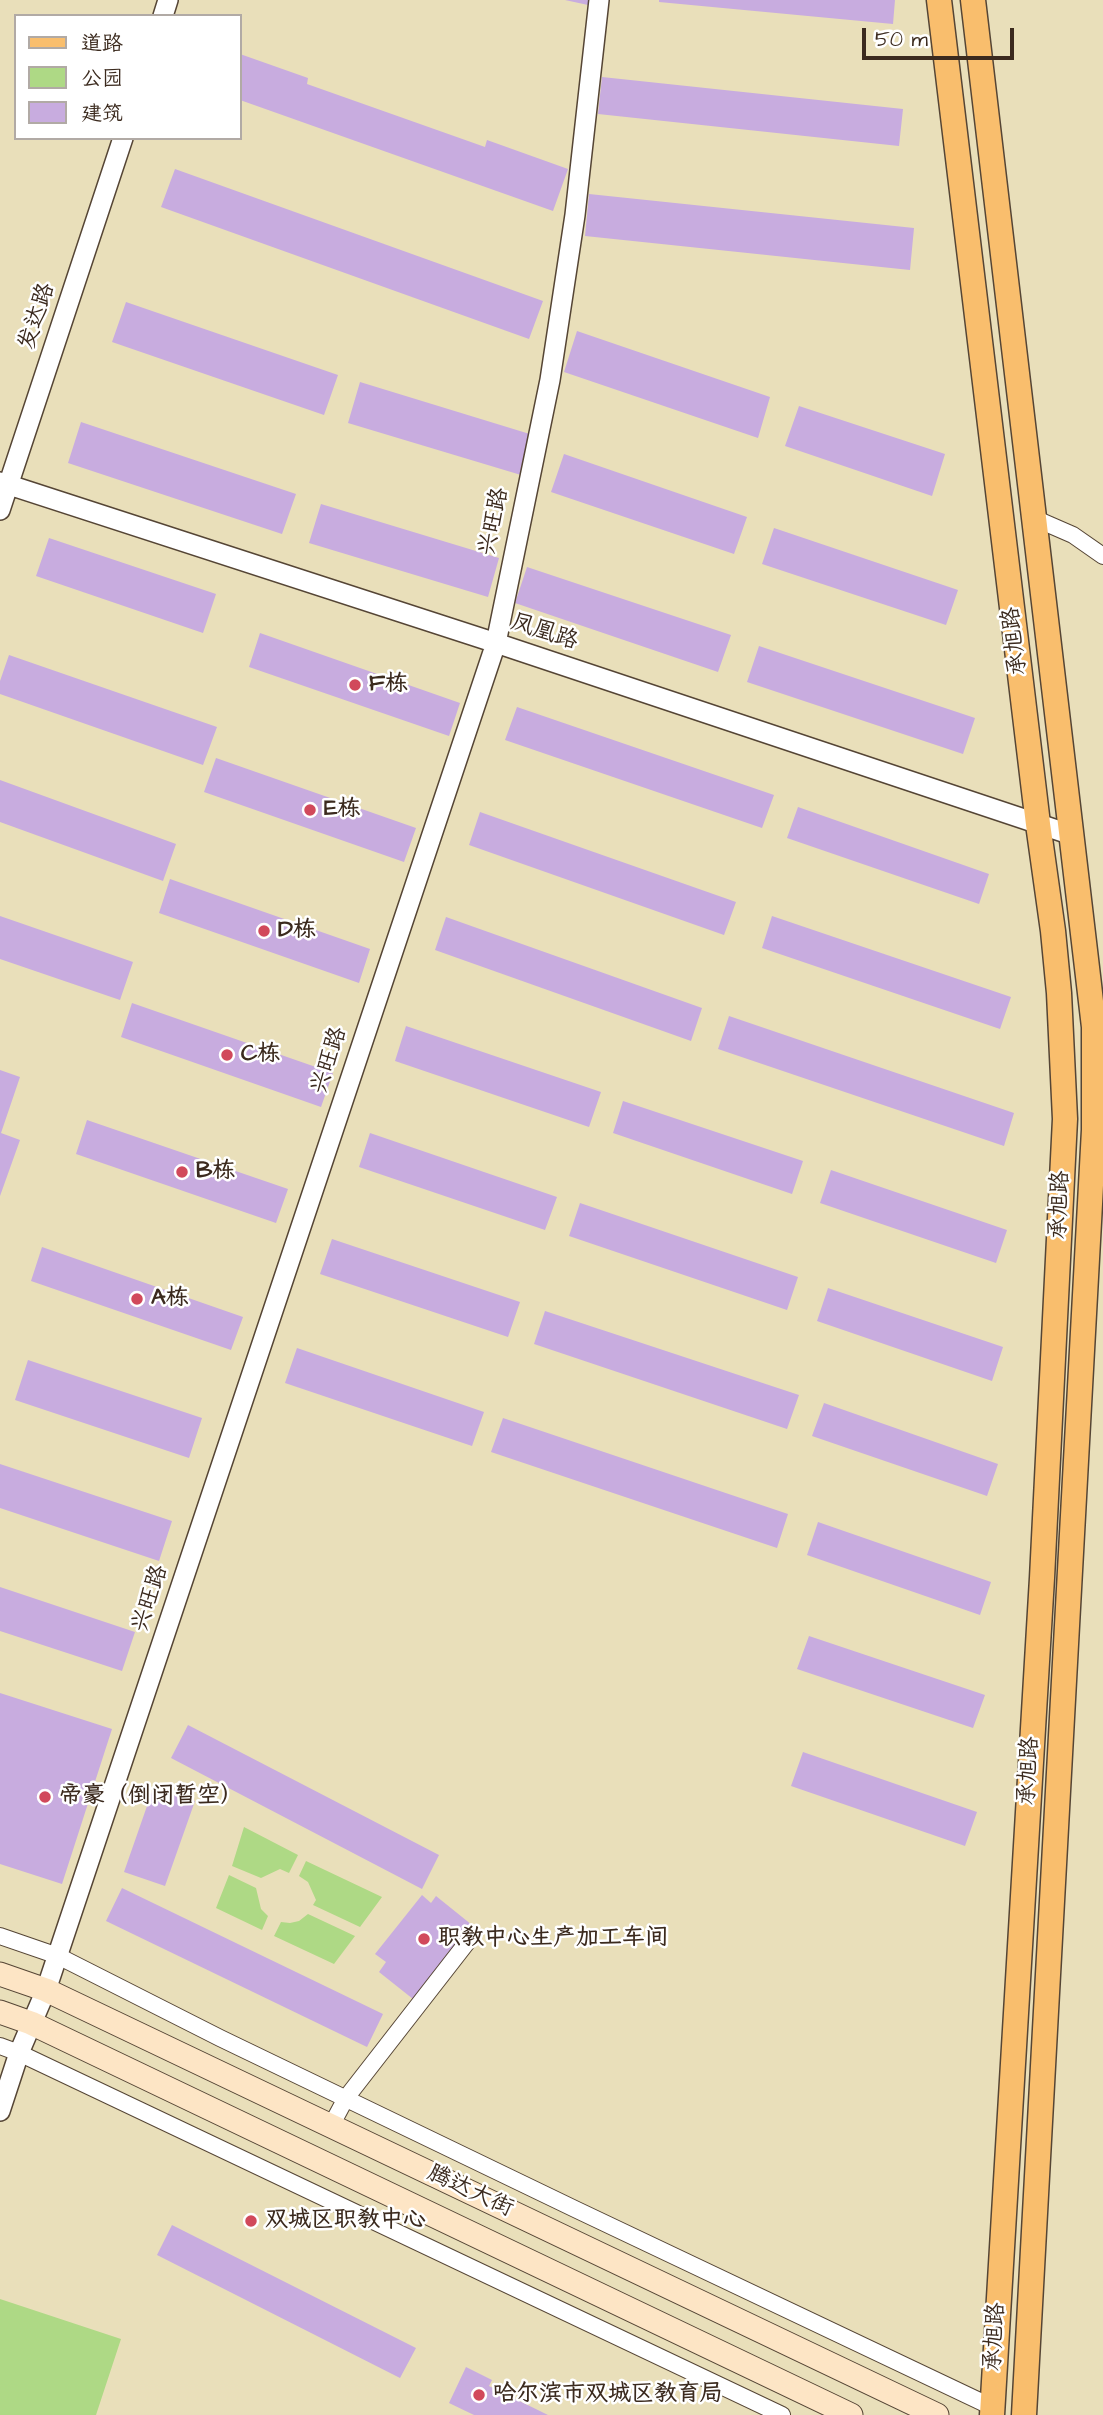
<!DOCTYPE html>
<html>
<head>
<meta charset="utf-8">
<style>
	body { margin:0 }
	#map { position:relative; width:1103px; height:2415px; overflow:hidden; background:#e9dfba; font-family:"Architects Daughter","LXGW WenKai TC",sans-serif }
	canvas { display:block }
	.legend { position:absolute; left:14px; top:14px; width:228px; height:126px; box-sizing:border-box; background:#fff; border:2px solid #b1aaa5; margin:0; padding:9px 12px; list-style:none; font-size:21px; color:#3b2a1e }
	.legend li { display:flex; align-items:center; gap:14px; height:35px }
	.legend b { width:35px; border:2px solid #b1aaa5 }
	.scale { position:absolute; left:862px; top:28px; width:152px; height:32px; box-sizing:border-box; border:4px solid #3b2a1e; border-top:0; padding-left:9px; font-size:21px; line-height:24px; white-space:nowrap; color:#3b2a1e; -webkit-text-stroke:5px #fff; paint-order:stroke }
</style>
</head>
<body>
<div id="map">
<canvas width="1103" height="2415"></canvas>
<ul class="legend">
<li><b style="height:9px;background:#f9be6d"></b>道路</li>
<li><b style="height:19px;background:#aed985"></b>公园</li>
<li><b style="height:19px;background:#c8acdf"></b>建筑</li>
</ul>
<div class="scale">50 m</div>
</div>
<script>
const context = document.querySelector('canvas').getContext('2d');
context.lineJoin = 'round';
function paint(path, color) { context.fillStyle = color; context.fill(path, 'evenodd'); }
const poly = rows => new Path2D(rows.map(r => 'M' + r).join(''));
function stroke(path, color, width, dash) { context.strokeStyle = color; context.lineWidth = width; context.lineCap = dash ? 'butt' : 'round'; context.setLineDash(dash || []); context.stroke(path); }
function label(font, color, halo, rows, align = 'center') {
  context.font = font + ' "Architects Daughter","LXGW WenKai TC",sans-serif'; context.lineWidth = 5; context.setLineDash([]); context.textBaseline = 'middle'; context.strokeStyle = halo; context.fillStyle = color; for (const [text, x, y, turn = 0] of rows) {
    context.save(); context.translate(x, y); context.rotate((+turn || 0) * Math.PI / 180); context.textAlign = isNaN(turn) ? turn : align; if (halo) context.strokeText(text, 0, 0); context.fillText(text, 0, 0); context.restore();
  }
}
paint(poly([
	[244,1827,298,1855,289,1873,280,1869,261,1878,232,1866],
	[306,1861,382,1897,360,1927,313,1905,316,1900,308,1882,299,1876],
	[229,1875,256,1888,261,1909,268,1916,262,1930,216,1908],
	[308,1914,355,1936,334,1964,274,1936,281,1922,290,1923,299,1921],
	[0,2299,121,2339,96,2415,0,2415]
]), '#aed985');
paint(poly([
	[565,0,589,0,588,5],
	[659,0,895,0,893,24,659,2],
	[240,54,308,78,307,84,485,147,487,140,568,169,553,211,240,100],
	[602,77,903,109,899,146,598,114],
	[175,169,543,301,529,339,161,207],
	[589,194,914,228,910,270,585,236],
	[126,302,338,375,324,415,112,342],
	[577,331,770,397,758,438,564,372],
	[360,382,533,435,521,475,348,423],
	[799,406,945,454,932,496,785,446],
	[81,422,296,494,282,534,68,463],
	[564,454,747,517,734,554,551,492],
	[321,504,499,558,488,597,309,543],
	[774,528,958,590,946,625,762,564],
	[49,538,216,594,203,633,36,576],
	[527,567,731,635,718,672,515,603],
	[260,633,460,703,449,736,249,667],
	[759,646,975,718,963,754,747,682],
	[9,655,217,727,203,765,0,694,0,681],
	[517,707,774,795,762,828,505,740],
	[216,758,416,828,404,862,204,792],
	[0,780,176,844,163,881,0,822],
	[798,807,989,874,979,904,787,838],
	[480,812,736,902,724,935,469,845],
	[170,879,370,949,359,983,159,913],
	[0,916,133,962,120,1000,0,959],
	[772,916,1011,997,1000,1029,762,948],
	[446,917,702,1008,691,1041,435,950],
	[132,1003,333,1073,321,1107,121,1037],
	[729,1016,1014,1113,1004,1146,718,1049],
	[406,1026,601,1092,589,1127,395,1061],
	[0,1070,20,1077,1,1133,20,1140,0,1196],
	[623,1101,803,1161,792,1194,613,1133],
	[87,1120,288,1189,276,1223,76,1154],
	[370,1133,557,1197,545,1230,359,1167],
	[831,1170,1007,1230,996,1263,820,1203],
	[580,1203,798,1277,787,1310,569,1236],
	[332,1239,520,1302,508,1337,320,1274],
	[42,1247,243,1317,231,1350,31,1281],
	[828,1288,1003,1347,992,1381,817,1321],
	[545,1311,799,1395,787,1429,534,1344],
	[297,1348,484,1412,472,1446,285,1383],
	[28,1360,202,1418,189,1458,15,1400],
	[824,1403,998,1464,987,1496,812,1436],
	[503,1418,788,1514,777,1548,491,1452],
	[0,1464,172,1521,159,1561,0,1508],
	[818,1522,991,1582,980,1615,807,1555],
	[0,1587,135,1632,122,1671,0,1631],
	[809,1636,985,1695,973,1728,797,1669],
	[0,1693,112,1729,62,1884,0,1864],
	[188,1725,439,1855,422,1889,171,1758],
	[803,1752,977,1812,965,1846,791,1786],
	[154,1786,195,1801,165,1886,124,1872],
	[122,1888,383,2014,367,2047,106,1921],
	[422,1895,431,1903,436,1896,472,1925,413,1999,379,1972,386,1962,375,1954],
	[172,2225,416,2348,400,2378,157,2255],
	[466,2367,492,2380,489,2386,548,2415,474,2415,449,2403]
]), '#c8acdf');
const minor = poly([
	[1034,518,1073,535,1103,556],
	[0,1936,58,1956,220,2038,577,2210,992,2407],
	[0,2046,19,2053,782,2415],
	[331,2126,346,2098,472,1936]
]);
const tertiary = poly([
	[163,16,168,0],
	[0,482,496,643,1072,835],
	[0,510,123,138],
	[0,2111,19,2053,46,1990,496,643,550,380,575,215,599,0]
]);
const secondary = poly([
	[0,1974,46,1990,937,2415],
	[0,2012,31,2023,851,2415]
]);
const primary = poly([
	[939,0,1038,824,1053,931,1059,993,1065,1119,1042,1578,992,2415],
	[973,0,1094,1027,1094,1130,1024,2415]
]);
stroke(minor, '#554535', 18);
stroke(tertiary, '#554535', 22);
stroke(secondary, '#554535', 25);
stroke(primary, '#554535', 27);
stroke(minor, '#fff', 16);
stroke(tertiary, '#fff', 19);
stroke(secondary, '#fde5c5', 23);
stroke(primary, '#f9be6d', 24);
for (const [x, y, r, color] of [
	[355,685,7,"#d1495b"],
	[310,810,7,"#d1495b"],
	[264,931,7,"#d1495b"],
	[227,1055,7,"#d1495b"],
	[182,1172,7,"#d1495b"],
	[137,1299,7,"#d1495b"],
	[45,1797,7,"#d1495b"],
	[424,1939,7,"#d1495b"],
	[251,2221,7,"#d1495b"],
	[479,2395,7,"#d1495b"]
]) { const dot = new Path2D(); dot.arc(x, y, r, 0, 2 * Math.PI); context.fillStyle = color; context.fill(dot); stroke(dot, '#fff', 2.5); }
label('23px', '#3b2a1e', '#fff', [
	["发达路",38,317,-72],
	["兴旺路",495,522,-78],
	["凤凰路",544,633,18],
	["承旭路",1016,641,-97],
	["兴旺路",330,1061,-72],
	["承旭路",1061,1205,-88],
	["兴旺路",151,1599,-72],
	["承旭路",1030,1771,-87],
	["腾达大街",470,2192,25],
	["承旭路",996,2337,-87]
]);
label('bold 23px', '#3b2a1e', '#fff', [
	["F栋",369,685],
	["E栋",324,810],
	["D栋",278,931],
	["C栋",241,1055],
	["B栋",196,1172],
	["A栋",151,1299],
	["帝豪（倒闭暂空）",59,1797],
	["职教中心生产加工车间",438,1939],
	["双城区职教中心",265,2221],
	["哈尔滨市双城区教育局",493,2395]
], 'left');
</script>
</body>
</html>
